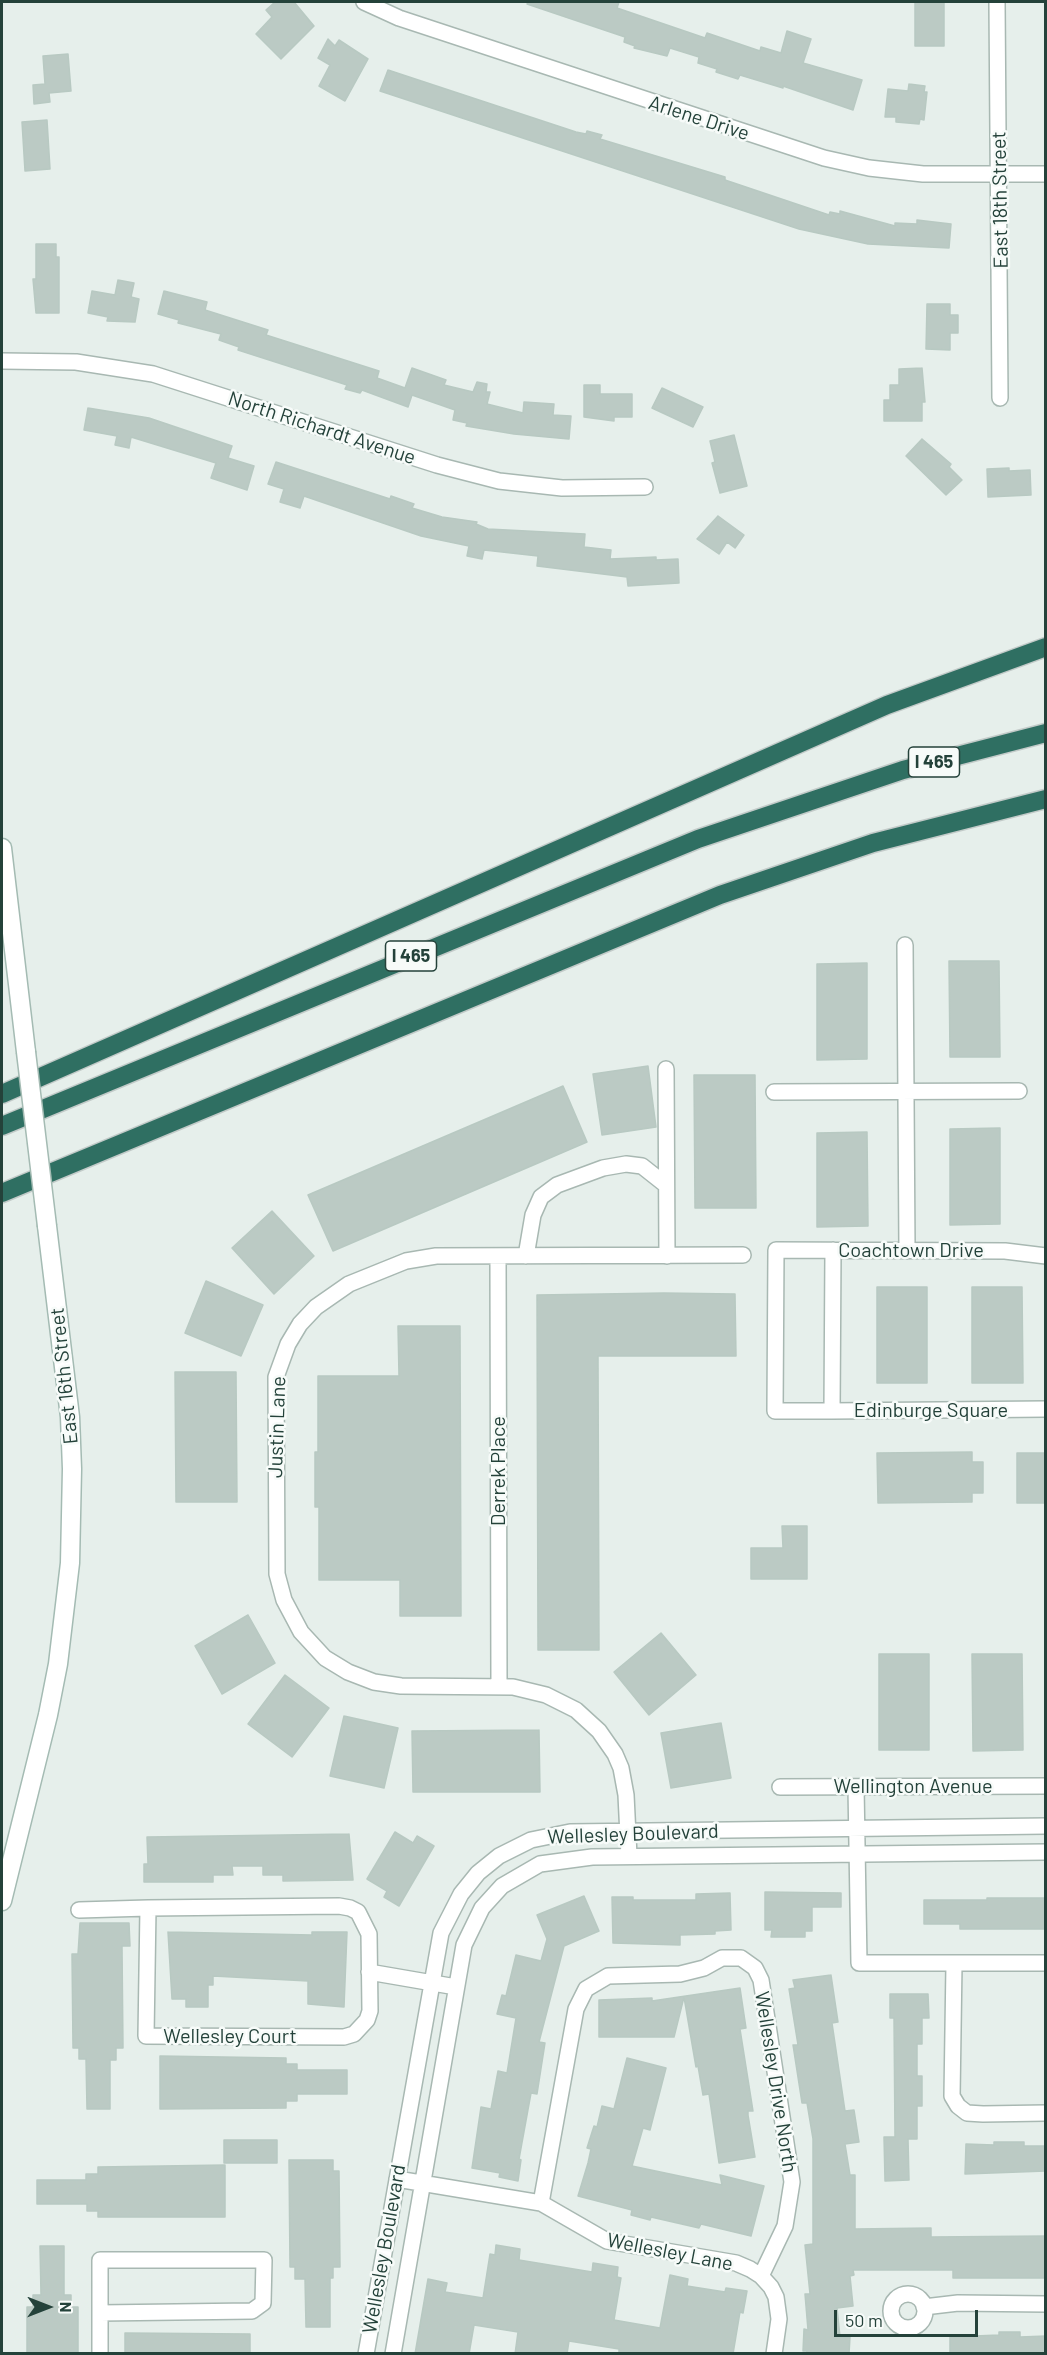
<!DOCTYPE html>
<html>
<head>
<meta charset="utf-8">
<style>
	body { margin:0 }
	#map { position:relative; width:1047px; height:2355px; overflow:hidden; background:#e6efeb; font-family:Barlow,sans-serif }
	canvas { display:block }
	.frame { position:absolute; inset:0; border:3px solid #24423a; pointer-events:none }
	.north { position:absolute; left:18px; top:2277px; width:60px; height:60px; -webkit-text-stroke:4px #f7fbf9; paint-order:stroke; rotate:90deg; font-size:16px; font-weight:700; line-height:24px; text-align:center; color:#24423a }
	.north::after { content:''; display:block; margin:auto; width:21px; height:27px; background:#24423a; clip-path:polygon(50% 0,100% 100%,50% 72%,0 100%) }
	.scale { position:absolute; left:834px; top:2310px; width:144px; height:27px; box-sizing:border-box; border:3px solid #24423a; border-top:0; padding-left:8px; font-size:18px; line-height:21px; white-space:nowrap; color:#24423a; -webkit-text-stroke:4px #f7fbf9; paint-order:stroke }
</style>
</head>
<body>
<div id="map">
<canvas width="1047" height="2355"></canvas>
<div class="frame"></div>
<div class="north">N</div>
<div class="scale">50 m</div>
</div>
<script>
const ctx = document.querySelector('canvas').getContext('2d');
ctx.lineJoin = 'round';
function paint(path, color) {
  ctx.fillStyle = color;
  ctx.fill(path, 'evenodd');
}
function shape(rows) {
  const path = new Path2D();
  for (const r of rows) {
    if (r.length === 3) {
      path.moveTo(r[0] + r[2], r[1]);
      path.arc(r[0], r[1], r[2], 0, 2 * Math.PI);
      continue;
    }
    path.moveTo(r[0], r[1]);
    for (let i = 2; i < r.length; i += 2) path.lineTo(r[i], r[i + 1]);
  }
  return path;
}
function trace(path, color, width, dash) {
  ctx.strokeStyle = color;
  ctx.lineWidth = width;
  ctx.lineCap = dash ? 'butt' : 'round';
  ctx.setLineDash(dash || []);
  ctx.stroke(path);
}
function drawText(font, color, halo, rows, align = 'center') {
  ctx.font = font + ' Barlow,sans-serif';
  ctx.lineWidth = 5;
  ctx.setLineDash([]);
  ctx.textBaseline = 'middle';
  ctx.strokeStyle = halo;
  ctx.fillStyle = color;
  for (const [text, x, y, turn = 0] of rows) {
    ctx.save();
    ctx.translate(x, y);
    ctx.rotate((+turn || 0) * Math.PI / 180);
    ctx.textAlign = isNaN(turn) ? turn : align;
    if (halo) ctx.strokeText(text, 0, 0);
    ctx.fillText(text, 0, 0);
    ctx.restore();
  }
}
const building = shape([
	[275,2,294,2,314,26,281,59,256,34,272,17,266,10,275,2],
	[528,2,619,2,617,8,705,38,707,33,760,51,761,47,781,53,787,31,811,39,803,63,862,80,853,110,783,86,783,88,740,75,738,79,716,72,717,69,698,63,699,57,670,48,667,56,634,48,635,46,624,42,625,37,527,4,528,2],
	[915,2,944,2,944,46,915,46,915,2],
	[328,39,335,46,339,40,368,59,345,101,319,86,330,65,318,58,328,39],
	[68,54,71,91,49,93,50,102,34,104,33,85,45,84,43,56,68,54],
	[388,70,576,132,586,134,587,131,602,135,600,139,725,177,725,180,829,215,830,212,840,214,840,211,895,226,895,223,917,224,917,220,951,224,949,248,868,244,799,229,380,91,388,70],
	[909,84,925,86,924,92,927,92,924,120,920,119,919,124,896,122,896,117,885,117,888,89,908,91,909,84],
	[47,120,50,169,25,171,22,122,47,120],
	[36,244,56,244,56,257,59,257,59,313,36,313,33,279,36,279,36,244],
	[118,280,134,283,131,297,139,299,135,322,107,321,108,317,88,313,92,291,115,295,118,280],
	[164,291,207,302,205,310,268,330,266,335,379,371,377,378,405,388,412,368,446,380,444,385,473,392,477,382,487,384,486,392,490,392,487,404,523,413,524,402,554,404,553,415,571,416,569,439,514,434,466,426,467,423,453,420,455,410,412,395,408,407,362,390,360,393,345,389,347,385,238,350,239,347,219,340,221,334,178,323,179,320,158,314,164,291],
	[927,304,950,304,950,315,958,315,958,333,950,333,950,350,926,349,927,304],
	[922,368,925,402,922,402,922,421,884,421,884,400,890,400,890,385,899,385,899,369,922,368],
	[584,385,600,385,600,394,632,394,632,417,614,417,614,421,584,417,584,385],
	[662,388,703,407,693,427,652,408,662,388],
	[88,408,149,418,232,446,228,458,254,466,247,490,211,478,216,463,131,437,129,448,115,445,117,436,84,430,88,408],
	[734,435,747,486,720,493,712,463,715,462,710,441,734,435],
	[922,439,951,464,949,467,962,480,946,495,906,456,922,439],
	[276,462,390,499,391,496,414,504,412,508,442,517,477,522,476,524,488,529,585,534,584,547,611,550,610,559,656,557,656,560,678,559,679,583,628,586,627,577,537,566,538,556,484,550,482,559,467,556,469,546,421,536,304,496,300,508,280,502,284,489,268,484,276,462],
	[1009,468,1009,471,1030,470,1031,495,988,497,987,469,1009,468],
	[718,516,744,535,735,548,727,542,719,554,697,539,718,516],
	[949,961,999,961,1000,1057,950,1057,949,961],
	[867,963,867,1059,817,1060,817,964,867,963],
	[648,1066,656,1127,602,1135,593,1074,648,1066],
	[694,1075,755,1075,756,1208,695,1208,694,1075],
	[563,1086,587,1142,333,1251,308,1195,563,1086],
	[1000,1128,1000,1224,950,1225,950,1129,1000,1128],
	[867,1132,868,1226,817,1227,817,1133,867,1132],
	[272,1211,314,1256,274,1294,232,1248,272,1211],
	[206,1281,263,1305,241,1356,185,1333,206,1281],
	[877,1287,927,1287,927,1383,877,1383,877,1287],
	[972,1287,1022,1287,1023,1383,972,1383,972,1287],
	[664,1293,735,1294,736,1356,598,1356,599,1650,538,1650,537,1295,664,1293],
	[398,1326,460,1326,461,1616,400,1616,400,1580,319,1580,319,1507,315,1507,315,1452,318,1452,318,1376,399,1376,398,1326],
	[175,1372,236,1372,237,1502,176,1502,175,1372],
	[972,1452,972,1462,983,1462,983,1493,972,1493,972,1502,878,1503,877,1453,972,1452],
	[1017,1453,1046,1453,1046,1503,1017,1503,1017,1453],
	[782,1526,807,1526,807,1579,751,1579,751,1548,783,1548,782,1526],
	[248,1615,275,1663,222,1694,195,1646,248,1615],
	[661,1633,696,1675,649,1715,614,1672,661,1633],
	[879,1654,929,1654,929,1750,879,1750,879,1654],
	[972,1654,1022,1654,1023,1750,973,1751,972,1654],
	[285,1675,329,1708,292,1757,248,1724,285,1675],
	[344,1716,398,1728,384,1788,330,1776,344,1716],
	[721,1723,731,1778,671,1788,661,1733,721,1723],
	[539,1730,540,1792,413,1792,412,1731,539,1730],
	[395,1832,413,1843,417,1836,434,1846,399,1906,384,1897,387,1891,367,1879,395,1832],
	[349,1834,353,1880,283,1881,283,1875,263,1875,263,1866,232,1866,233,1875,213,1875,213,1882,144,1882,144,1864,148,1864,147,1837,349,1834],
	[765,1892,841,1893,841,1907,812,1907,812,1931,805,1931,805,1937,771,1937,772,1930,765,1930,765,1892],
	[730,1893,731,1930,715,1931,715,1934,680,1935,680,1945,613,1943,612,1897,633,1897,633,1900,696,1900,696,1894,730,1893],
	[584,1896,599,1931,564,1946,539,2042,545,2043,537,2094,531,2093,519,2159,521,2160,518,2181,499,2177,500,2173,472,2168,481,2107,491,2109,498,2071,507,2073,516,2018,497,2014,502,1995,506,1996,516,1955,541,1961,547,1939,537,1915,584,1896],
	[987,1898,1046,1898,1045,1929,960,1929,960,1924,924,1924,924,1900,987,1900,987,1898],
	[80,1923,129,1923,130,1946,122,1946,123,2048,116,2048,116,2060,110,2060,110,2109,87,2109,86,2059,79,2059,79,2048,73,2048,72,1954,78,1954,80,1923],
	[168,1932,312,1935,312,1932,347,1932,344,2007,308,2004,308,1981,213,1976,213,1985,208,1985,208,2007,186,2007,186,1999,172,1999,168,1932],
	[831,1975,838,2022,832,2023,845,2111,854,2110,859,2142,845,2144,850,2175,855,2175,855,2229,931,2228,931,2237,1046,2236,1046,2278,953,2278,953,2270,853,2270,854,2275,850,2276,853,2306,837,2308,840,2337,850,2337,849,2354,806,2354,807,2351,803,2351,804,2329,808,2330,805,2294,810,2294,805,2245,813,2244,813,2139,807,2103,802,2103,793,2045,798,2045,789,1989,795,1988,793,1980,831,1975],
	[740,1988,746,2028,740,2029,753,2111,748,2111,748,2115,755,2157,719,2163,709,2094,703,2095,698,2066,696,2067,684,1997,674,2037,599,2037,599,2000,652,1998,652,2001,740,1988],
	[890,1994,928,1994,929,2018,922,2018,922,2044,917,2044,917,2076,922,2076,922,2106,917,2106,917,2139,908,2139,909,2180,885,2181,884,2137,895,2137,894,2018,890,2018,890,1994],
	[160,2056,286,2058,286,2064,297,2064,297,2070,347,2070,347,2094,297,2094,297,2101,286,2101,286,2108,160,2109,160,2056],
	[627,2058,666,2068,650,2130,643,2128,632,2166,722,2185,720,2175,764,2186,751,2236,701,2224,699,2228,651,2217,650,2220,631,2215,632,2210,578,2196,588,2163,591,2149,587,2148,594,2126,597,2127,602,2106,614,2109,627,2058],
	[224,2140,277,2140,277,2163,224,2163,224,2140],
	[994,2142,1024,2142,1024,2146,1046,2146,1046,2171,965,2174,966,2144,994,2145,994,2142],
	[289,2160,333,2160,333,2171,339,2171,340,2267,333,2267,333,2278,330,2278,330,2327,306,2327,305,2279,295,2279,295,2267,290,2267,289,2160],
	[225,2165,225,2217,98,2217,98,2211,87,2211,87,2204,37,2204,37,2180,86,2180,86,2174,98,2174,98,2167,225,2165],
	[496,2245,520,2249,519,2260,592,2272,593,2263,618,2267,617,2277,621,2278,614,2320,660,2328,670,2275,688,2279,687,2286,725,2292,726,2288,747,2291,743,2313,740,2312,733,2354,619,2354,619,2349,569,2341,567,2354,515,2354,518,2332,474,2325,469,2354,415,2354,428,2279,447,2283,445,2292,483,2298,490,2254,495,2255,496,2245],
	[40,2246,64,2246,64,2295,71,2295,71,2307,78,2307,78,2354,27,2354,27,2307,33,2307,33,2295,41,2295,40,2246],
	[999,2332,1020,2332,1020,2337,1046,2336,1046,2354,950,2354,950,2337,999,2335,999,2332],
	[125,2333,250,2334,250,2354,125,2354,125,2333]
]);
paint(building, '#bbcac4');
trace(building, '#b8c9c2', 1.5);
const street = shape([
	[364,2,399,18,824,158,869,168,923,174,1046,174],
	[997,2,1000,398],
	[2,361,76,362,153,374,437,465,499,481,562,488,645,487],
	[905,945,907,1251],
	[666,1069,667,1256],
	[774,1092,1019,1091],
	[833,1250,832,1411,1046,1409],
	[526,1256,533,1215,541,1197,557,1185,603,1168,626,1164,642,1166,666,1185],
	[498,1257,499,1685],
	[832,1411,775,1411,776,1250,1005,1251,1046,1256],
	[780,1787,1046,1786],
	[856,1787,859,1963,1046,1963],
	[629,1856,626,1795,621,1768,615,1754,599,1731,576,1710,546,1695,513,1687,401,1686,374,1682,348,1672,325,1658,301,1632,284,1600,277,1574,276,1377,288,1344,300,1324,316,1307,349,1284,406,1261,436,1256,743,1255],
	[79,1910,148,1908,339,1906,350,1908,358,1912,369,1934,370,2011,367,2020,354,2034,344,2037,146,2036,148,1908],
	[954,1964,952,2096,958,2106,967,2113,983,2114,1046,2113],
	[369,1972,456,1987],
	[397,2179,541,2203,607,2241,736,2263,750,2269,761,2276,771,2287,776,2297,779,2319,774,2354],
	[541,2203,576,2009,586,1989,608,1976,680,1974,704,1968,722,1958,741,1958,755,1968,761,1980,792,2182,785,2226,761,2276],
	[908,2311,17],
	[924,2307,958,2303,1046,2304],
	[100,2313,252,2311,263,2303,264,2260,100,2260,100,2354],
	[366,2354,441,1933,461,1894,478,1873,499,1856,531,1840,570,1832,1046,1826],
	[393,2354,464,1945,482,1908,502,1886,540,1864,592,1857,1046,1852]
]);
const secondary = shape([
	[2,848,26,1052],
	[2,1901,48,1715,58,1664,70,1563,72,1469,70,1417,47,1226]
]);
const highway = shape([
	[2,1094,887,705,1046,647],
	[2,1126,698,839,903,770,1046,733],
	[2,1193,720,895,873,843,1046,799]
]);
trace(street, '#a8b8b2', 18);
trace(secondary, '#a4bbb3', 21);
trace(highway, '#c2cac8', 21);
trace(street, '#fff', 15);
trace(secondary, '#fff', 18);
trace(highway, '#2f6f62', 18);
const secondaryBridge = shape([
	[26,1052,47,1226]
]);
trace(secondaryBridge, '#a4bbb3', 21, []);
trace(secondaryBridge, '#fff', 18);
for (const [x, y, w] of [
	[934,762,51],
	[411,956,51]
]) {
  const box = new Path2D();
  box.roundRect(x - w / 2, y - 15, w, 30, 4.5);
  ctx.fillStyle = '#f7fbf9';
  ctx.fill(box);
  trace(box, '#24423a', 1.5);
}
drawText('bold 18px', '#24423a', null, [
	["I 465",934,762],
	["I 465",411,956]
]);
drawText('20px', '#24423a', '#f7fbf9', [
	["Arlene Drive",699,118,18],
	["East 18th Street",1000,200,-91],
	["North Richardt Avenue",322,428,18],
	["Coachtown Drive",911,1250],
	["East 16th Street",64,1376,-96],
	["Edinburge Square",931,1410],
	["Justin Lane",277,1427,-88],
	["Derrek Place",498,1471,-90],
	["Wellington Avenue",913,1786],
	["Wellesley Boulevard",633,1834,-2],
	["Wellesley Court",230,2036],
	["Wellesley Drive North",776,2082,81],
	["Wellesley Boulevard",384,2249,-80],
	["Wellesley Lane",670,2252,11]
]);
</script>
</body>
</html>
